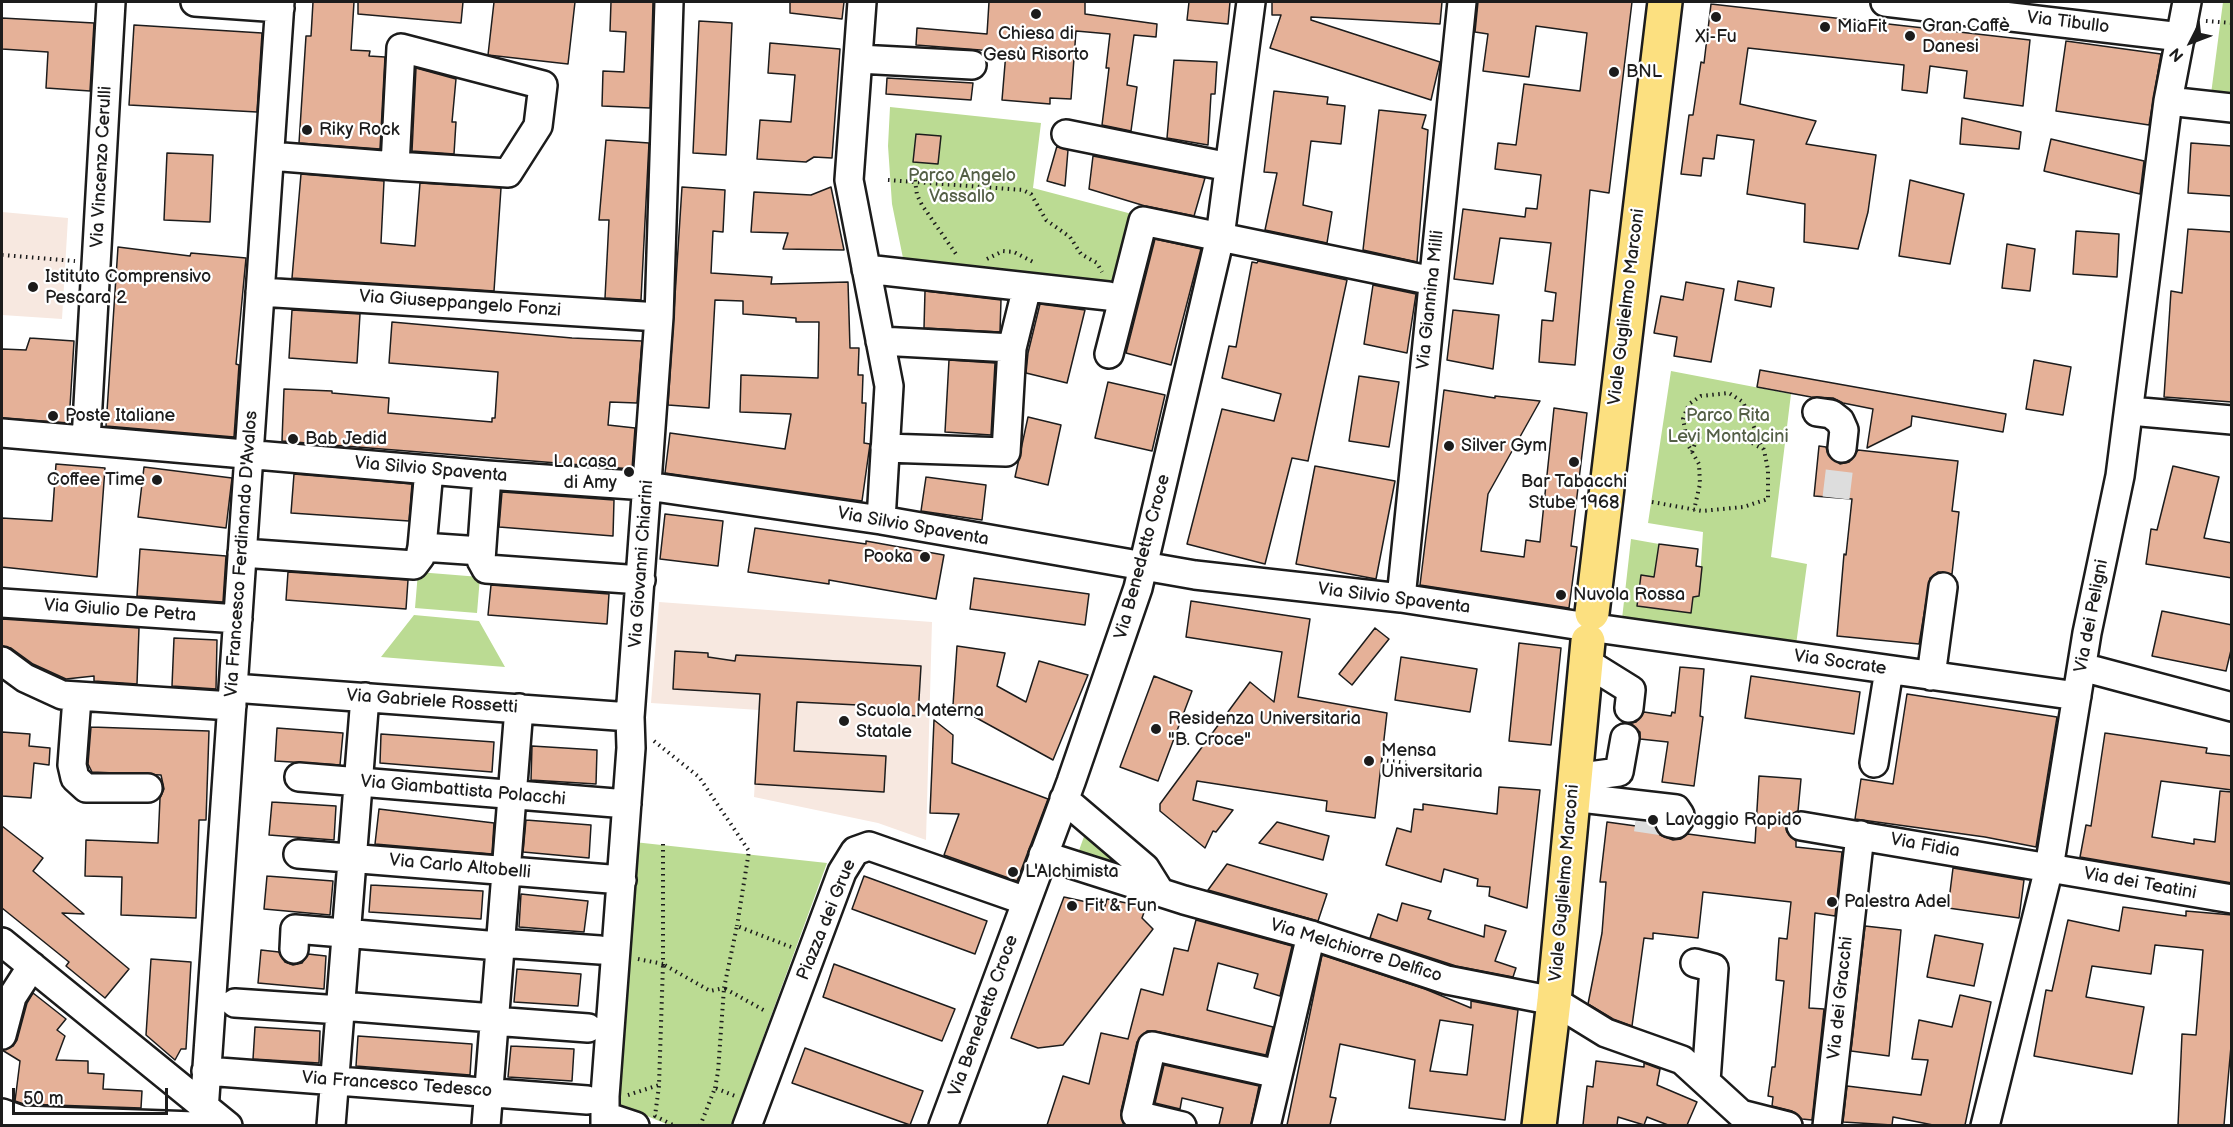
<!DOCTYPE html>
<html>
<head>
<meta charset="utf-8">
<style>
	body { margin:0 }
	#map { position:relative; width:2233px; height:1127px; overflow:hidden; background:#fff; font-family:"Balsamiq Sans",sans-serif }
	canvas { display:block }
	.frame { position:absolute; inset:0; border:3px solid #1c1c1c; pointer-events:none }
	.north { position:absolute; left:2161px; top:12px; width:60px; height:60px; -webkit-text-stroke:4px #fff; paint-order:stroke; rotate:228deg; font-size:16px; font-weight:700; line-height:24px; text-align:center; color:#1c1c1c }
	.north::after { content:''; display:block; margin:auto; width:21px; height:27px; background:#1c1c1c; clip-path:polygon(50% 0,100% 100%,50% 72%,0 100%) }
	.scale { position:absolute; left:12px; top:1088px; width:156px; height:27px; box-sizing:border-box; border:3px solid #1c1c1c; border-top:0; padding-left:8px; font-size:18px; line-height:21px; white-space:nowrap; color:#1c1c1c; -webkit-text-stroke:4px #fff; paint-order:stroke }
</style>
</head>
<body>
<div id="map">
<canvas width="2233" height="1127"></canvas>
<div class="frame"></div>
<div class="north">N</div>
<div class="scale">50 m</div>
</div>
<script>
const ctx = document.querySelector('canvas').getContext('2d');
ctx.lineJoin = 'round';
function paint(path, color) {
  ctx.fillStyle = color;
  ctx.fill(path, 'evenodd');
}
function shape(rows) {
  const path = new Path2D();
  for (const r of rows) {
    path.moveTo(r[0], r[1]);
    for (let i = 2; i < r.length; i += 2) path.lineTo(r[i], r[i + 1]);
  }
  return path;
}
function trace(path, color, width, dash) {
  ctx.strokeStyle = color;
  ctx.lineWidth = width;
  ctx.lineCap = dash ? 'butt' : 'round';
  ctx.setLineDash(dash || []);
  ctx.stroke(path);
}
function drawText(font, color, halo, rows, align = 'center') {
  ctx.font = font + ' "Balsamiq Sans",sans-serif';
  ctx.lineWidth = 4.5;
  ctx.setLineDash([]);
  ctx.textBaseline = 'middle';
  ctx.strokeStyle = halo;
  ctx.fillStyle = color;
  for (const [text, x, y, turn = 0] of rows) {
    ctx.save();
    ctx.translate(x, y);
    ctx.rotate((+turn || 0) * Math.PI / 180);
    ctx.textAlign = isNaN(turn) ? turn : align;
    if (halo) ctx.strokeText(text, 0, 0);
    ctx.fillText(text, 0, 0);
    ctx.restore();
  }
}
paint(shape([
	[2,212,68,218,62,319,2,315],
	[659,602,932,622,926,840,878,823,754,797,759,710,651,703]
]), '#f7e8e0');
paint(shape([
	[2223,2,2231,2,2231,97,2211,94],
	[890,107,1041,123,1033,188,1132,214,1117,286,904,263,892,204,888,146],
	[1671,371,1791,394,1771,557,1807,564,1796,645,1622,619,1631,539,1659,544,1654,577,1641,576,1637,606,1691,613,1693,597,1699,595,1703,532,1648,523],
	[418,572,480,577,477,613,415,608],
	[414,615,479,621,505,667,381,657],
	[1086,831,1138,871,1077,856],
	[634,842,827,863,731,1125,669,1125,620,1105]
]), '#bbdb93');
const building = shape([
	[313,2,354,2,351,50,370,51,369,56,385,57,380,149,299,143,306,36,311,36,313,2],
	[358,2,463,2,461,23,358,14,358,2],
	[494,2,575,2,568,64,488,55,494,2],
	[611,2,653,2,650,108,602,106,603,71,624,72,626,32,610,31,611,2],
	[790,2,844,2,842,19,790,13,790,2],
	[989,2,1085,2,1085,14,1157,24,1156,37,1134,35,1127,85,1137,87,1131,131,1102,125,1109,68,1106,68,1110,34,1076,31,1071,99,1050,98,1050,104,1002,100,1006,52,916,45,917,28,987,34,989,2],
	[1189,2,1230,2,1228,24,1187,20,1189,2],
	[1272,2,1442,2,1440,24,1311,17,1311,20,1440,62,1431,100,1270,48,1281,15,1272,15,1272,2],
	[1478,2,1632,2,1609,193,1590,190,1575,365,1539,362,1542,320,1553,321,1556,293,1545,291,1551,243,1500,238,1493,284,1454,279,1463,209,1525,217,1526,208,1537,209,1541,175,1495,169,1498,143,1516,145,1524,84,1580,91,1587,33,1536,26,1529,77,1483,71,1488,34,1475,32,1478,2],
	[1711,4,2030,40,2023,106,1964,98,1967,71,1930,66,1927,93,1902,90,1904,65,1748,48,1740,104,1816,121,1806,144,1876,155,1868,212,1858,249,1804,242,1805,204,1747,194,1754,140,1717,135,1714,159,1703,158,1701,176,1681,174,1689,115,1693,115,1701,62,1704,63,1711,4],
	[2,18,94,23,90,91,46,88,48,52,2,49,2,18],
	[699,21,732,23,726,155,693,153,699,21],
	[134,25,262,33,257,112,129,105,134,25],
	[2066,41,2161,54,2149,125,2056,111,2066,41],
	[770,43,840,49,832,158,814,157,806,162,757,159,760,120,791,122,795,75,768,73,770,43],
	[1174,60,1217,62,1215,94,1211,94,1208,145,1167,138,1174,60],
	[416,68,456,79,452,122,456,122,454,154,412,151,416,68],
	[887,78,973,83,971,100,886,94,887,78],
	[1274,91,1328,97,1327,104,1345,106,1341,144,1311,141,1303,205,1332,212,1327,243,1265,230,1277,173,1264,172,1274,91],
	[1379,110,1426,115,1422,128,1428,130,1417,262,1363,250,1379,110],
	[1962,118,2021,132,2019,149,1960,144,1962,118],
	[916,134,941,136,938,164,913,162,916,134],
	[2051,139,2144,161,2140,194,2044,171,2051,139],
	[606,140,649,143,641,300,605,298,609,220,599,220,606,140],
	[2191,143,2232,146,2232,196,2188,193,2191,143],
	[1057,146,1068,150,1065,186,1047,181,1057,146],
	[167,153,213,155,210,222,164,220,167,153],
	[1093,156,1205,178,1194,216,1145,206,1089,189,1093,156],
	[301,174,384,181,381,243,415,246,420,183,501,188,494,291,292,278,301,174],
	[1910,180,1964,194,1950,264,1899,256,1910,180],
	[682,187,725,190,723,232,713,231,711,273,772,277,771,284,848,282,850,348,859,348,858,375,863,375,862,403,866,403,864,443,870,444,862,501,665,473,670,433,785,449,791,414,740,412,741,375,818,378,819,322,796,322,796,318,743,314,743,301,715,300,709,408,668,405,682,187],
	[831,187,844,250,783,249,788,233,751,232,754,192,811,195,831,187],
	[2188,229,2232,232,2232,402,2164,397,2171,291,2182,293,2188,229],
	[2076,231,2119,234,2117,277,2073,274,2076,231],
	[1155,239,1201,249,1171,365,1126,353,1155,239],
	[2007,244,2035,249,2030,291,2002,288,2007,244],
	[118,247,190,256,191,253,246,258,236,364,239,365,234,437,106,426,118,247],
	[1258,261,1347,280,1308,461,1292,458,1265,564,1187,544,1222,409,1274,421,1281,394,1222,378,1229,346,1236,347,1252,262,1257,263,1258,261],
	[1738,281,1774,288,1771,307,1735,300,1738,281],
	[1686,282,1724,289,1711,362,1674,356,1677,337,1654,333,1661,296,1683,300,1686,282],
	[1373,285,1416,294,1407,353,1364,344,1373,285],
	[925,291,1001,300,1000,332,924,328,925,291],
	[1040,304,1085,310,1067,383,1026,373,1028,353,1040,304],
	[292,310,360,314,357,363,289,358,292,310],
	[1453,310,1499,315,1493,369,1447,360,1453,310],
	[392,322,572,338,642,341,637,403,610,402,608,425,635,428,632,469,282,441,284,389,332,391,332,393,389,398,388,413,492,422,492,418,495,418,498,372,389,363,392,322],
	[30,338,74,341,69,423,2,418,2,349,26,350,30,338],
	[949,360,995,363,991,435,945,432,949,360],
	[2034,360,2071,367,2063,415,2026,409,2034,360],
	[1760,370,2006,414,2003,432,1912,416,1911,426,1867,448,1873,409,1843,403,1833,398,1811,397,1757,387,1760,370],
	[1359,376,1399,382,1389,447,1349,441,1359,376],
	[1108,382,1165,395,1152,451,1095,438,1108,382],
	[1444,390,1495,398,1495,396,1540,401,1488,494,1481,551,1524,557,1526,540,1540,542,1554,408,1587,413,1571,546,1577,547,1569,608,1420,585,1444,390],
	[1028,417,1061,425,1048,485,1015,477,1028,417],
	[1819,446,1826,447,1828,455,1840,464,1849,462,1858,450,1958,461,1952,511,1959,512,1952,574,1938,572,1930,578,1919,644,1837,636,1844,554,1846,555,1852,499,1814,496,1819,446],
	[56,464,105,468,97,577,2,567,2,518,52,521,56,464],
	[1315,466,1395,481,1376,579,1296,564,1315,466],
	[2173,466,2219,477,2204,538,2232,543,2232,578,2146,564,2151,529,2157,530,2173,466],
	[144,467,232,478,226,528,138,517,144,467],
	[294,474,412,484,409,521,291,513,294,474],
	[926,477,986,485,982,520,921,511,926,477],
	[502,492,614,500,613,536,499,527,502,492],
	[665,514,723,521,718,566,660,559,665,514],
	[755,528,866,544,866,541,944,555,936,599,829,580,829,584,748,572,755,528],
	[1659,544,1698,549,1696,566,1702,567,1699,596,1693,597,1691,613,1637,606,1641,575,1654,577,1659,544],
	[140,549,226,556,223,602,137,596,140,549],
	[288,572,408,580,406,609,286,600,288,572],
	[974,578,1089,594,1085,625,970,609,974,578],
	[491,585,609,594,607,624,488,615,491,585],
	[1191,601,1310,619,1298,697,1387,713,1375,818,1326,811,1327,801,1197,781,1193,800,1233,810,1216,832,1213,831,1205,848,1160,811,1160,804,1250,682,1274,702,1282,652,1186,637,1191,601],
	[2162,611,2232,625,2232,646,2226,671,2152,656,2162,611],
	[2,619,139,628,137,684,94,681,94,676,66,679,33,664,11,648,2,646,2,619],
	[1375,628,1389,639,1352,685,1339,674,1375,628],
	[174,638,217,640,216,689,172,686,174,638],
	[1519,643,1561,648,1551,745,1509,741,1519,643],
	[957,646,1005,653,997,686,1026,702,1039,661,1088,675,1053,760,953,705,957,646],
	[675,651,708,653,708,657,735,661,736,655,921,666,918,716,857,712,858,705,797,702,794,751,886,756,884,792,755,784,760,694,673,689,675,651],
	[1401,657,1477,669,1470,712,1395,700,1401,657],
	[1680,667,1704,669,1700,716,1703,717,1694,786,1662,782,1668,742,1640,739,1640,732,1630,723,1636,722,1644,712,1671,716,1672,712,1675,713,1680,667],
	[1154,676,1192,691,1158,781,1120,767,1154,676],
	[1751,676,1860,692,1854,734,1745,718,1751,676],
	[1907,694,2057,717,2036,847,1985,837,1855,819,1861,779,1893,784,1907,694],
	[934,720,953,735,952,763,1048,799,1017,881,944,855,959,814,930,813,934,720],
	[91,727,209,731,206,820,199,820,196,918,121,915,122,877,85,876,86,840,158,843,160,798,164,789,161,775,92,772,88,764,91,727],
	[277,728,343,733,340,765,275,761,277,728],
	[2,732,30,734,29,746,50,748,49,765,34,763,31,798,2,796,2,732],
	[2105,733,2207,748,2206,753,2232,756,2232,790,2161,781,2152,837,2194,844,2194,839,2215,842,2220,791,2232,792,2232,883,2080,857,2086,825,2091,826,2105,733],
	[381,734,494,742,492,772,380,763,381,734],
	[532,746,597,750,596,784,531,780,532,746],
	[1759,776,1801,779,1798,811,1789,816,1785,824,1787,832,1796,841,1796,847,1842,852,1835,916,1815,913,1809,1008,1824,1009,1812,1120,1802,1119,1792,1111,1772,1106,1773,1097,1768,1096,1772,1067,1775,1067,1784,981,1776,980,1779,938,1787,939,1791,902,1703,892,1698,938,1653,933,1653,939,1644,938,1632,1026,1613,1019,1588,1004,1602,933,1606,882,1600,882,1607,822,1636,826,1637,820,1655,822,1660,835,1673,840,1681,839,1688,834,1755,843,1759,776],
	[1499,787,1540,790,1527,908,1489,896,1490,887,1477,886,1478,879,1444,869,1441,882,1386,865,1397,828,1411,832,1414,809,1423,810,1423,804,1497,814,1499,787],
	[272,802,336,806,334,840,269,835,272,802],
	[379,809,494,823,492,854,375,844,379,809],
	[526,820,591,825,589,858,523,852,526,820],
	[1277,822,1329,836,1323,860,1259,843,1277,822],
	[2,826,43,858,33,871,84,914,62,913,129,969,105,998,66,966,69,962,2,908,2,826],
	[1227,864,1327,894,1318,921,1208,890,1227,864],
	[1953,868,2024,880,2019,918,1948,908,1953,868],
	[267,876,333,881,330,915,264,909,267,876],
	[864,876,987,921,975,954,852,909,864,876],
	[371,885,483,891,481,919,369,912,371,885],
	[521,894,588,901,584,932,519,927,521,894],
	[1064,897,1105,906,1107,899,1146,907,1142,918,1153,929,1063,1045,1038,1048,1011,1038,1064,897],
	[1402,903,1431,911,1428,919,1484,937,1485,925,1506,931,1495,961,1516,968,1513,977,1456,966,1370,938,1378,914,1397,921,1402,903],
	[2123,907,2186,916,2186,911,2232,915,2232,1035,2224,1125,2178,1125,2182,1034,2196,1035,2203,950,2155,945,2151,974,2092,966,2086,997,2144,1007,2132,1074,2034,1056,2046,990,2052,991,2068,920,2119,931,2123,907],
	[1196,920,1292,946,1280,996,1254,988,1258,974,1218,963,1207,1010,1273,1027,1266,1055,1155,1031,1147,1031,1137,1042,1121,1111,1125,1125,1047,1125,1063,1076,1089,1084,1101,1033,1128,1039,1141,989,1163,995,1174,948,1188,951,1196,920],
	[1865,926,1901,930,1889,1056,1851,1051,1865,926],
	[1935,935,1983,944,1974,986,1927,977,1935,935],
	[261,950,279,952,285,962,293,965,302,963,308,954,326,956,324,989,258,983,261,950],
	[1322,955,1425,989,1471,1008,1471,1001,1518,1010,1505,1120,1409,1108,1415,1060,1340,1044,1330,1097,1336,1098,1330,1125,1287,1125,1322,955],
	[1440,1020,1473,1025,1467,1075,1430,1071,1440,1020],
	[151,959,191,962,186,1049,181,1049,175,1060,146,1035,151,959],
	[834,964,955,1009,942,1041,823,997,834,964],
	[517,969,581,974,578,1006,514,1002,517,969],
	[33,993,66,1019,57,1030,65,1036,56,1060,88,1061,88,1073,104,1074,103,1089,142,1091,141,1108,24,1104,15,1101,20,1061,2,1050,13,1046,17,1040,27,1003,33,993],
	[1960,995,1991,1002,1965,1125,1933,1125,1893,1117,1892,1125,1843,1122,1847,1086,1921,1095,1928,1060,1912,1059,1919,1020,1952,1027,1960,995],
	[255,1027,320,1031,319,1063,253,1059,255,1027],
	[358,1036,472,1044,470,1075,356,1066,358,1036],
	[511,1046,574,1049,572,1081,508,1077,511,1046],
	[805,1048,923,1091,910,1125,792,1083,805,1048],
	[1596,1061,1644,1067,1644,1063,1660,1069,1657,1085,1697,1102,1687,1125,1668,1125,1647,1117,1644,1125,1618,1117,1617,1125,1583,1125,1587,1086,1593,1087,1596,1061],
	[1164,1065,1259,1086,1251,1125,1219,1125,1223,1108,1182,1098,1180,1109,1155,1103,1164,1065]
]);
paint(building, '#e5b198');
trace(building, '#1c1c1c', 1.5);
trace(shape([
	[1836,498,1842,448],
	[1636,818,1670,823]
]), '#ddd', 27, [27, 14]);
const minor = shape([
	[195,2,280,8],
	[862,2,849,180,889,386,881,520],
	[1885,2,2181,37],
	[858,59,972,65],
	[2168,101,2232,108],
	[1066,134,1229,167],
	[270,156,395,166,508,173,538,126,543,85,401,48,395,166],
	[866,269,1108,296],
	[260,292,659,317],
	[880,341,1012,348,1027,287],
	[1109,354,1143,221,1433,281],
	[2130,411,2232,420],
	[1817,412,1831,414,1840,421,1844,430,1842,448],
	[2,433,487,475,647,486,881,520,1195,575,1401,598,1575,625],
	[86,440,111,2],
	[885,448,1006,452,1012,348],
	[487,475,481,560,486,569,641,580],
	[422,547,481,551],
	[242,553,414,565,420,557,422,547,429,470],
	[1401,598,1462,2],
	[2,603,238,619],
	[1603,629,2077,696],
	[2,661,25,678,62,695,232,706],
	[1586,662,1631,690,1629,708],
	[2082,667,2232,707],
	[1931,676,1943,587],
	[233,688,630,717],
	[77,698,72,765,75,778,86,788,148,788],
	[1874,763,1889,670],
	[299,777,627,804],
	[1574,778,1619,772,1625,738],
	[1572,797,1676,809,1680,815,1679,820,1676,824,1670,823],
	[1064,799,1145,868,1160,892],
	[1801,826,2232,899],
	[298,854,622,880],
	[1043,855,1184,900,1311,935,1447,980,1554,1001,1606,1033,1682,1060,1741,1114,1788,1126],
	[2,942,228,1126],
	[499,943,600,950],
	[294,949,295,929,499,946],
	[1695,963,1714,968,1706,1081],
	[235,1003,341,1010],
	[341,1006,493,1018],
	[493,1021,588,1028],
	[2,1035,12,997,32,966],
	[206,1071,587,1100],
	[2,1113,21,1120,195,1126],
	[605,1116,635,1126],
	[203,1126,280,2],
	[331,1126,365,697],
	[486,1126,519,708],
	[605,1126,605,1096,631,748,630,717,659,317,669,2],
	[747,1126,842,872,855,851,869,846,1026,901],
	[943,1126,1071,782,1138,588,1220,237,1251,2],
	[1182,1126,1136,1115,1152,1046,1278,1074],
	[1266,1126,1311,935],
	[1827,1126,1860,835],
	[1985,1126,2049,868,2087,633,2120,476,2168,101,2187,2]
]);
const major = shape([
	[1592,613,1665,2],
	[1539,1126,1554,1001,1588,641]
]);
trace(minor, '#1c1c1c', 32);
trace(major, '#1c1c1c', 38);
trace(shape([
	[2206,21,2232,23],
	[888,180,1023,190,1031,194,1046,220,1070,237,1081,254,1097,263,1102,272],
	[915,180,917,195,922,205,958,257],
	[2,255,75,261],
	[987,259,1003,251,1014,252,1035,263],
	[1692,452,1697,438,1706,435,1741,437,1763,449],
	[1652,502,1702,511,1743,507,1768,499,1768,470,1764,450,1743,402,1729,393,1701,396,1689,404,1683,419,1688,445,1699,464,1700,484,1694,510],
	[654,741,699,777,749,851,737,926],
	[1381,760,1409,763],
	[638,959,663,964,663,841],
	[659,1086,655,1116,675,1126],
	[715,1088,718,1072,724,988,767,1012],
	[628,1095,659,1085,663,964,710,991,724,988,737,926,791,947],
	[700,1126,715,1088,735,1096]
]), '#1c1c1c', 4, [1.5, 4.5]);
trace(minor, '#fff', 27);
trace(major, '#fce080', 33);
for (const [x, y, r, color] of [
	[1036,14,6,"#1c1c1c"],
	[1716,17,6,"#1c1c1c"],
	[1825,27,6,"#1c1c1c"],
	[1910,36,6,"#1c1c1c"],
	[1614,72,6,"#1c1c1c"],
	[307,130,6,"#1c1c1c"],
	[33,287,6,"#1c1c1c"],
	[53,416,6,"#1c1c1c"],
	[293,439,6,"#1c1c1c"],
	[1449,446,6,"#1c1c1c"],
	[1574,462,6,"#1c1c1c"],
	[629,472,6,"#1c1c1c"],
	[157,480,6,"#1c1c1c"],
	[925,557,6,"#1c1c1c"],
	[1561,595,6,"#1c1c1c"],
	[844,721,6,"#1c1c1c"],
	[1156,729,6,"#1c1c1c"],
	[1369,761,6,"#1c1c1c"],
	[1653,820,6,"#1c1c1c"],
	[1013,872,6,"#1c1c1c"],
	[1832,902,6,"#1c1c1c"],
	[1072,906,6,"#1c1c1c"]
]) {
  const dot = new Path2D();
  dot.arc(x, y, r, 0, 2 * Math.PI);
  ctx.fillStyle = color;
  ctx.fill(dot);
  trace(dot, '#fff', 2);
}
drawText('18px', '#1c1c1c', '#fff', [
	["Via Tibullo",2068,23,7],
	["Via Vincenzo Cerulli",102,167,-87],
	["Via Giannina Milli",1431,300,-84],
	["Via Giuseppangelo Fonzi",460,304,4],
	["Viale Guglielmo Marconi",1627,307,-83],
	["Via Silvio Spaventa",431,470,5],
	["Via Silvio Spaventa",913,527,10],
	["Via Francesco Ferdinando D'Avalos",242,554,-86],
	["Via Benedetto Croce",1143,557,-75],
	["Via Giovanni Chiarini",642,564,-86],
	["Via Silvio Spaventa",1394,599,7],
	["Via Giulio De Petra",120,611,4],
	["Via dei Peligni",2092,616,-79],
	["Via Socrate",1840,663,8],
	["Via Gabriele Rossetti",432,702,4],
	["Via Giambattista Polacchi",463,791,5],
	["Via Fidia",1925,846,10],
	["Via Carlo Altobelli",460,867,5],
	["Viale Guglielmo Marconi",1565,883,-85],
	["Via dei Teatini",2140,884,10],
	["Piazza dei Grue",827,920,-68],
	["Via Melchiorre Delfico",1356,951,17],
	["Via dei Gracchi",1841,998,-84],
	["Via Benedetto Croce",984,1016,-70],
	["Via Francesco Tedesco",397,1085,4]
]);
drawText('18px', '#1c1c1c', '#fff', [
	["Gran Caffè",1922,26],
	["Danesi",1922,47],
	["MiaFit",1837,27],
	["Chiesa di",1036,34,"center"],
	["Gesù Risorto",1036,55,"center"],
	["Xi-Fu",1716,37,"center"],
	["BNL",1626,72],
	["Riky Rock",319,130],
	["Istituto Comprensivo",45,277],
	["Pescara 2",45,298],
	["Poste Italiane",65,416],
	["Bab Jedid",305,439],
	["Silver Gym",1461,446],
	["La casa",617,462,"right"],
	["di Amy",617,483,"right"],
	["Coffee Time",145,480,"right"],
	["Bar Tabacchi",1574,482,"center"],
	["Stube 1968",1574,503,"center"],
	["Pooka",913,557,"right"],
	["Nuvola Rossa",1573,595],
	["Scuola Materna",856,711],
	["Statale",856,732],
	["Residenza Universitaria",1168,719],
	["\"B. Croce\"",1168,740],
	["Mensa",1381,751],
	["Universitaria",1381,772],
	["Lavaggio Rapido",1665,820],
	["L'Alchimista",1025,872],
	["Palestra Adel",1844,902],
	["Fit & Fun",1084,906]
], 'left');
drawText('18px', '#545f46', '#fff', [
	["Parco Angelo",962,176],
	["Vassallo",962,197],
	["Parco Rita",1728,416],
	["Levi Montalcini",1728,437]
]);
</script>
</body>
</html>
